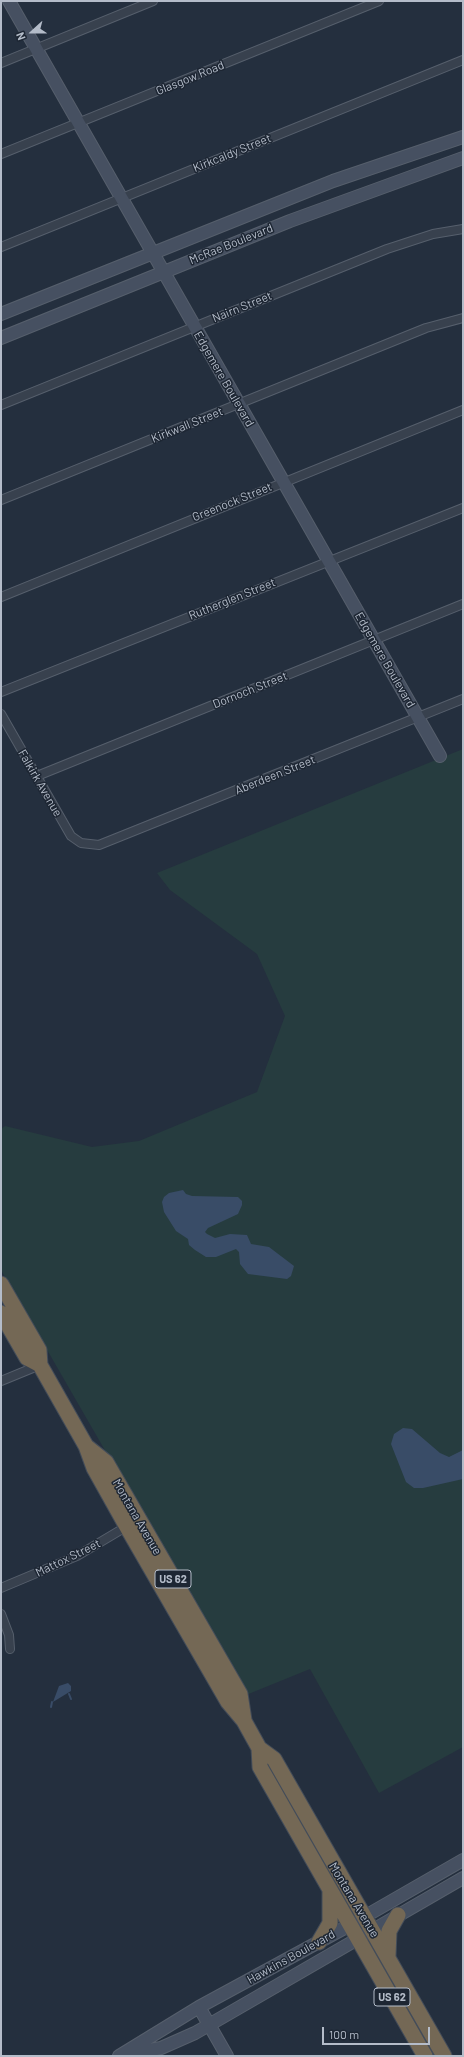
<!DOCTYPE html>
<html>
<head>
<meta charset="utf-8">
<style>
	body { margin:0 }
	#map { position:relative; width:464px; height:2057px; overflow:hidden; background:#242f3e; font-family:Barlow,sans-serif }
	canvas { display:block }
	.frame { position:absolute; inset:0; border:2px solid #b4bcc9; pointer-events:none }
	.north { position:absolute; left:12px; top:12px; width:40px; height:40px; -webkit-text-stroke:3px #1d2633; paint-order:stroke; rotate:249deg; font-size:11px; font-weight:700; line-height:16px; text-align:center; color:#b4bcc9 }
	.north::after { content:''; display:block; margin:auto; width:14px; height:18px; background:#b4bcc9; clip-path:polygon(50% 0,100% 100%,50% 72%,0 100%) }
	.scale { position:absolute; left:322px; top:2027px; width:108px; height:18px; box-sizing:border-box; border:2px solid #b4bcc9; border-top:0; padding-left:5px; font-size:12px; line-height:14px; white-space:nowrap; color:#b4bcc9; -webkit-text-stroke:3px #1d2633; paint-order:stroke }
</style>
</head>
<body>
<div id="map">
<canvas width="464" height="2057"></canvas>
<div class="frame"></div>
<div class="north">N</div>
<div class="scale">100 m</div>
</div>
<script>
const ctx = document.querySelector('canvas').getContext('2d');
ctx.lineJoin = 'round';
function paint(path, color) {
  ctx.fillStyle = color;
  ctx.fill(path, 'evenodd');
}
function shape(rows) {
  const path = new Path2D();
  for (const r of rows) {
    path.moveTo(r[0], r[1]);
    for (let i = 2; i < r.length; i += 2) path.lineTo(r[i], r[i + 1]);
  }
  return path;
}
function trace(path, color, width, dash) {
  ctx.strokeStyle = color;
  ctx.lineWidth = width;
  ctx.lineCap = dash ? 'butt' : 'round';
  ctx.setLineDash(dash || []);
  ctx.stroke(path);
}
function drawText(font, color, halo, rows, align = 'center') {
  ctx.font = font + ' Barlow,sans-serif';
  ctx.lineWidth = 3;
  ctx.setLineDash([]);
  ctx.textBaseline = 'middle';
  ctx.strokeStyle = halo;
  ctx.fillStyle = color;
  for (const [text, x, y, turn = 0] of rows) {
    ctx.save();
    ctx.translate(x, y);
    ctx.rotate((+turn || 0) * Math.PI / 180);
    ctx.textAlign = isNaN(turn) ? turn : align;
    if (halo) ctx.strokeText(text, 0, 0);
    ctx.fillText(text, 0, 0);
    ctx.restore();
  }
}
paint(shape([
	[463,749,463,1747,379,1793,310,1669,246,1695,1,1270,1,1129,5,1126,92,1147,139,1141,257,1092,285,1016,257,954,170,890,157,873]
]), '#263c3f');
paint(shape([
	[183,1190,186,1194,192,1196,238,1197,242,1201,242,1205,238,1214,208,1228,205,1232,207,1234,215,1238,230,1234,247,1235,251,1244,269,1247,294,1266,291,1276,287,1279,248,1274,240,1264,239,1252,236,1249,216,1257,206,1257,195,1250,189,1245,188,1239,176,1231,164,1212,162,1202,164,1197,169,1193],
	[403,1428,412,1429,440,1453,449,1457,463,1450,463,1479,423,1488,414,1488,406,1482,391,1444,394,1434],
	[68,1683,71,1686,71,1691,53,1702,59,1686]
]), '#394c67');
trace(shape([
	[69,1694,71,1699],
	[51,1707,52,1702]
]), '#394c67', 2);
const street = shape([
	[1,63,153,1],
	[1,154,379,1],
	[1,247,463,60],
	[1,405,387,249,433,234,463,229],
	[1,500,426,328,463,318],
	[1,597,463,410],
	[1,692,463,508],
	[1,714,71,836,81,843,99,845,463,699],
	[37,776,463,604],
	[1,1381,40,1365],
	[1,1588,77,1556,129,1525],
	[1,1614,9,1635,10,1649]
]);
const secondary = shape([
	[9,1,440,756],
	[1,314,333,181,463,137],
	[1,338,290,221,463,158],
	[199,2007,227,2056],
	[124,2055,161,2048,195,2033,463,1878],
	[119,2056,199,2007,350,1925,463,1860]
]);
const highway = shape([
	[1,1284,39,1350,40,1365,86,1446,94,1468,127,1527,228,1702,244,1721,259,1748,274,1759,444,2056],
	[1,1313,27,1358,40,1365],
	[86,1446,106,1462,240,1694,244,1720],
	[259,1748,260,1767,425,2056],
	[319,1942,330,1923,330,1890],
	[388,1956,389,1931,398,1915]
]);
trace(street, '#565f6c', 10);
trace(secondary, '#565f6c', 14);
trace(highway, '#434c59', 17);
trace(street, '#38414e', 8);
trace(secondary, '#465061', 12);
trace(highway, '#746855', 15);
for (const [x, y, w] of [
	[173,1579,36],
	[392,1997,36]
]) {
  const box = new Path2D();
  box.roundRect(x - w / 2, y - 9, w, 18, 3);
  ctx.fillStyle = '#1d2633';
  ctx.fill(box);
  trace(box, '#b4bcc9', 1);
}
drawText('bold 11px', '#b4bcc9', null, [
	["US 62",173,1579],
	["US 62",392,1997]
]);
drawText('12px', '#b4bcc9', '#1d2633', [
	["Glasgow Road",190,78,-22],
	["Kirkcaldy Street",232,153,-22],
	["McRae Boulevard",231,244,-22],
	["Nairn Street",242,307,-22],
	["Edgemere Boulevard",224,379,60],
	["Kirkwall Street",187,425,-22],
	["Greenock Street",232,502,-22],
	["Rutherglen Street",232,599,-22],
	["Edgemere Boulevard",385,660,60],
	["Dornoch Street",250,690,-22],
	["Aberdeen Street",275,775,-22],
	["Falkirk Avenue",40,783,60],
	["Montana Avenue",137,1517,60],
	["Mattox Street",68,1558,-26],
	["Montana Avenue",354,1900,59],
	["Hawkins Boulevard",291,1957,-29]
]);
</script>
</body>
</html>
